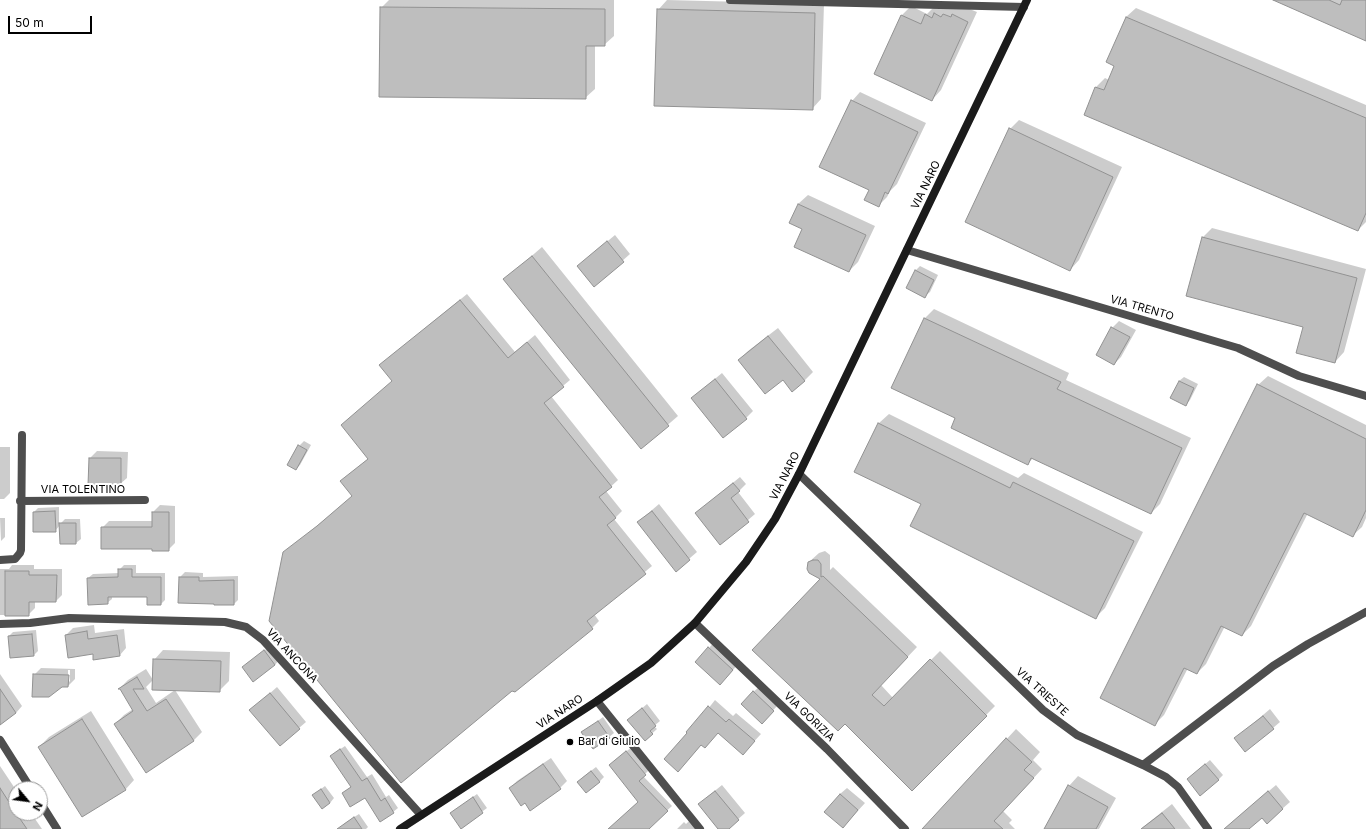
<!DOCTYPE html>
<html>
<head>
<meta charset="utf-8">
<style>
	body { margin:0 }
	#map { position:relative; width:1366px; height:829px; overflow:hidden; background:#fff; font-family:Inter,sans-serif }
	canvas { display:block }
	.north { position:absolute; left:8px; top:781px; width:40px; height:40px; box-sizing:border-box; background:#fff; border:1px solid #999; border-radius:50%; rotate:119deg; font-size:11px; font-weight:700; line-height:16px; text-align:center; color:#000 }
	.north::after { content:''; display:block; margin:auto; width:14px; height:18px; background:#000; clip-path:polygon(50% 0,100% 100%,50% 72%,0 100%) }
	.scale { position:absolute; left:8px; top:16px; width:84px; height:18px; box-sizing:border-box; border:2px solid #000; border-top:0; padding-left:5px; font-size:12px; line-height:14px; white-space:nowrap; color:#000; -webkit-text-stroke:3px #fff; paint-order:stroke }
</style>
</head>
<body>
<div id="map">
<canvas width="1366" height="829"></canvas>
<div class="north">N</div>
<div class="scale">50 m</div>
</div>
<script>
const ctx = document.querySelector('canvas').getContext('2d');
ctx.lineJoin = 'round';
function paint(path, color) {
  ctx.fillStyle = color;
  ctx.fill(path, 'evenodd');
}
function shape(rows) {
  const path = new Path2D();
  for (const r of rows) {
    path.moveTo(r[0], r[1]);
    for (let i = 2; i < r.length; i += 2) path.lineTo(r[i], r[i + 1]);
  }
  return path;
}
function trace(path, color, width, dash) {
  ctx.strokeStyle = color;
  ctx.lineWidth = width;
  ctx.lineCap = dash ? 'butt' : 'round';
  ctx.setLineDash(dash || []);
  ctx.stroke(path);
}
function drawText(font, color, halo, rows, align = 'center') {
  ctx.font = font + ' Inter,sans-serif';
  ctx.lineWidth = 4;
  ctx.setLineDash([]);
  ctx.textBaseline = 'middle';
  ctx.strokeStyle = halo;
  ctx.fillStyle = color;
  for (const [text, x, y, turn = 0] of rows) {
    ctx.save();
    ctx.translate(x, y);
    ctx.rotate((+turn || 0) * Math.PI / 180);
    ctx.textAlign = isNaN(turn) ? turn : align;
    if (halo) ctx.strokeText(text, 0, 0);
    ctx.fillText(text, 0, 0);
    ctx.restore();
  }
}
paint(shape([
	[389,0,614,0,614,36,604,45,595,45,595,89,585,98,381,8],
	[667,0,824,4,821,99,812,109,658,10],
	[1282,0,1366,0,1366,40],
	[911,6,927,14,935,6,962,6,977,12,941,90,932,100,902,15],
	[1136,8,1366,105,1366,222,1358,230,1096,87,1105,78,1109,80,1115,65,1126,17],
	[860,92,926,123,897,184,890,191,887,197,878,206,870,189,852,101],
	[1019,120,1122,167,1079,260,1070,270,1010,129],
	[808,195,875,226,858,262,849,271,804,228,798,204],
	[1212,228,1366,269,1344,352,1335,362,1305,326,1202,238],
	[615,235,630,254,594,286,585,260],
	[542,247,678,416,641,448,505,279],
	[920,266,938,275,930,292,925,296,915,271],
	[467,294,515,352,535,335,570,380,551,396,618,480,606,491,622,511,614,519,652,566,594,614,599,621,592,628,284,553,353,496,341,481,369,458,393,380,380,365],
	[934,309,1069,373,1066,380,1191,438,1160,504,1151,513,1033,458,1028,464,957,418,892,387,925,318],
	[1119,321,1136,330,1121,357,1114,364,1112,328],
	[778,328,813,372,804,381,739,360,748,351],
	[722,373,753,411,746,418,692,398],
	[1268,376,1366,425,1366,518,1362,527,1352,536,1308,513,1251,626,1242,635,1225,626,1206,664,1197,673,1188,668,1164,715,1155,724,1258,385],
	[1184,377,1198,384,1190,400,1186,405,1172,398,1179,381],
	[889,414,1018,478,1024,473,1143,532,1105,608,1096,617,922,504,856,471,879,423],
	[304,441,311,445,300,465,296,469,288,465,299,446],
	[0,447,10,447,10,493,4,499,0,499],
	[97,451,128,452,127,478,120,484,90,458],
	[740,477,746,484,738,492,755,514,720,544,696,513],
	[659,504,697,552,676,570,638,522],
	[160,505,175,506,175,543,168,550,153,548,102,528,109,521,153,521,153,512],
	[59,507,59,525,65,519,80,519,81,539,76,543,61,543,60,525,55,531,34,512,38,508],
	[0,518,5,518,5,537,1,541],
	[825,551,830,555,830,570,833,567,917,647,881,685,893,698,940,651,995,706,912,790,821,578,809,562,819,553],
	[12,565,34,565,34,569,62,569,62,595,56,601,35,601,35,608,28,615,0,615,0,569,9,569],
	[124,565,136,565,136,573,165,573,165,600,161,604,148,596,112,596,112,599,107,603,88,578,93,574,119,573,119,570],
	[185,572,203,573,203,577,238,576,238,600,234,604,179,602,180,577],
	[94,625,95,633,124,629,126,648,120,655,93,653,66,635,73,628],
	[36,630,38,651,34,655,9,636,13,632],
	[715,641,739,663,727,677,709,648],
	[269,647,279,660,275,665,247,663],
	[163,650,230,652,229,681,220,690,154,660],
	[41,668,75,669,75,679,68,686,62,686,34,675],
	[68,670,70,670,70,681,68,683],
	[146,669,153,680,146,687,156,703,175,690,202,732,193,741,115,724,124,715,133,709,120,688,128,680],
	[0,674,22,706,16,713,0,720],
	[277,687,306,722,299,728,251,710],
	[758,688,777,706,766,718,753,692],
	[715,700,733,716,736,713,761,734,749,747,718,732,702,744,684,764,689,733],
	[647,704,660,721,654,726,657,729,645,740,633,716],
	[1270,709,1280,722,1273,728,1236,738],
	[91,711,134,780,125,790,39,747,49,737],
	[603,717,614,733,609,737,583,732],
	[1016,729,1040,752,1033,760,1042,769,1003,811,1012,820,1009,823,1015,829,927,829,925,827],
	[345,746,367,777,372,774,386,797,389,795,398,808,393,812,365,797,343,793,352,786,336,752],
	[632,747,650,769,643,776,672,806,647,829,609,829,639,801,615,760],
	[551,758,567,781,560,788,525,802,510,788,517,781],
	[1210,760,1223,775,1218,780,1188,779],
	[0,766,16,790,16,813,31,813,42,829,0,829],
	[596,767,604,777,599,782,583,777],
	[1078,776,1116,798,1099,829,1045,829,1069,786],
	[722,785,745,813,727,829,719,829,706,798],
	[1276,785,1290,802,1267,822,1262,817,1247,829,1224,829],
	[325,786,334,798,330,803,313,795],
	[847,788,865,803,843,827,840,794],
	[477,794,487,808,461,827,451,813],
	[1172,804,1191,829,1141,829,1143,827],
	[359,814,368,827,366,829,342,829,341,827,345,823],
	[691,819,699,829,677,829,684,822,686,824]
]), '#0003');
const building = shape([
	[1273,0,1329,0,1340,5,1342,0,1366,0,1366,41,1273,0],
	[380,7,605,9,605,46,586,46,586,99,379,97,380,7],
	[657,9,815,13,813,110,654,106,657,9],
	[934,13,941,17,943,14,951,17,952,14,968,22,932,101,874,74,901,15,921,24,925,14,932,18,934,13],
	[1126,17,1366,118,1366,213,1358,231,1084,115,1095,87,1104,90,1114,66,1106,62,1126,17],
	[851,100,918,132,888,194,885,192,879,207,864,200,869,190,819,167,851,100],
	[1009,128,1113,177,1070,271,965,222,1009,128],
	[798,204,866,235,849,272,794,247,802,229,789,223,798,204],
	[1202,237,1357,278,1335,363,1296,353,1303,327,1186,296,1202,237],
	[607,241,624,262,594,287,577,266,607,241],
	[532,256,669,426,641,449,503,279,532,256],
	[915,270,934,280,925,298,906,288,915,270],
	[460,300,508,358,527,342,564,387,544,403,612,487,599,497,616,518,607,525,646,574,587,621,593,629,515,692,512,691,401,783,269,621,283,552,317,526,352,496,340,481,368,459,341,425,392,381,379,365,460,300],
	[924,318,1061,382,1057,389,1182,448,1151,514,1031,458,1028,465,951,428,955,418,891,388,924,318],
	[1111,327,1130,337,1114,365,1096,355,1111,327],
	[768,336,805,381,792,392,783,380,765,394,738,360,768,336],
	[715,379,747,419,723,438,691,398,715,379],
	[1179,381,1194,388,1186,406,1170,398,1179,381],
	[1257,384,1366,439,1366,510,1353,537,1304,513,1242,636,1221,626,1197,674,1184,668,1155,726,1100,698,1257,384],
	[878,423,1010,488,1013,482,1134,541,1096,619,910,526,921,504,854,472,878,423],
	[298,445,307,450,296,470,287,465,298,445],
	[89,458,121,458,121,485,88,485,89,458],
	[733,483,740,491,731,498,749,522,720,545,695,513,733,483],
	[55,511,56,532,33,532,33,512,55,511],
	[652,511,690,560,676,572,637,522,652,511],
	[152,512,169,512,169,551,152,551,152,549,101,549,101,527,152,527,152,512],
	[59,523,76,523,76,544,60,544,59,523],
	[813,560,818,560,821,564,821,577,823,576,908,657,872,695,884,706,930,659,987,716,912,791,845,724,838,731,752,650,820,579,809,573,807,569,808,562,813,560],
	[118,569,132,569,132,577,161,577,161,605,147,605,147,597,108,597,108,604,88,605,87,578,118,577,118,569],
	[5,571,29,571,29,575,57,575,56,602,29,602,29,616,5,616,5,571],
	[179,577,199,577,199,581,234,580,234,605,214,605,214,604,178,603,179,577],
	[87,631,88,639,117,635,120,656,93,660,93,654,68,658,65,635,87,631],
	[32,634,34,656,10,658,8,636,32,634],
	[708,647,733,670,720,685,695,662,708,647],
	[264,650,275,665,253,682,242,667,264,650],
	[153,659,221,661,220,692,152,690,153,659],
	[33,674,69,675,68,687,62,687,49,697,32,697,33,674],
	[137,677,144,689,133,689,147,711,166,699,194,741,146,773,114,724,133,711,120,689,118,689,137,677],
	[0,689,16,713,0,725,0,689],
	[753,691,774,711,762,724,741,704,753,691],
	[270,693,300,729,280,746,249,710,270,693],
	[708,706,726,722,729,719,755,741,743,755,718,733,705,748,701,745,678,772,664,759,687,733,686,732,708,706],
	[642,708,656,726,650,731,653,734,645,741,627,720,642,708],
	[1263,716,1274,729,1245,752,1234,738,1263,716],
	[82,719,126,790,82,817,38,747,82,719],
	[598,721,610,738,593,749,581,732,598,721],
	[1006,738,1032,762,1024,770,1034,778,994,821,1003,829,922,829,1006,738],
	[340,749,362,781,367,778,381,801,385,798,394,813,380,822,365,798,350,807,342,793,351,787,330,756,340,749],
	[626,751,646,775,639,781,668,811,649,829,608,829,638,802,609,765,626,751],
	[543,764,561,789,530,811,525,803,521,806,509,788,543,764],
	[1205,764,1219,780,1200,796,1187,779,1205,764],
	[591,771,600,782,586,793,577,782,591,771],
	[1068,785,1108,807,1096,829,1044,829,1068,785],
	[0,788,16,813,27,829,0,829,0,788],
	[321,789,330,803,322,809,312,795,321,789],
	[715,791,739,820,729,829,718,829,698,804,715,791],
	[1268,791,1283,809,1267,824,1262,818,1249,829,1224,829,1268,791],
	[840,794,858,810,843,828,824,812,840,794],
	[473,797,483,813,461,829,450,813,473,797],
	[1162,813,1175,829,1141,829,1162,813],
	[354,817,362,829,337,829,354,817]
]);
paint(building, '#bebebe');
trace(building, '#929292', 1);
trace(shape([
	[730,0,1024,7],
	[907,250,1238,348,1299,376,1366,396],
	[799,474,1043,710,1077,735,1143,765,1273,666,1308,644,1366,612],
	[20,501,145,500],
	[0,560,15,559,20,553,21,550,22,435],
	[695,623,827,749,905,829],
	[0,624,30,623,69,618,225,622,246,627,263,640,421,815],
	[597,701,700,829],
	[0,740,31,789],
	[1143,765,1166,777,1178,787,1208,829],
	[40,802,57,829]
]), '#4e4e4e', 8);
trace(shape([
	[400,829,597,701,651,663,695,623,746,562,775,519,799,474,1027,0]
]), '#1b1b1b', 8);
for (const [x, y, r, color] of [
	[570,742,4,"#000"]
]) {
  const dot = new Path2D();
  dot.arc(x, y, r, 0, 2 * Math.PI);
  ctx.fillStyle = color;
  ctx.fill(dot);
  trace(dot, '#fff', 1.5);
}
drawText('11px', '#000', '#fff', [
	["VIA NARO",926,185,-64],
	["VIA TRENTO",1142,308,16],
	["VIA NARO",785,476,-63],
	["VIA TOLENTINO",83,490],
	["VIA ANCONA",292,656,47],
	["VIA TRIESTE",1042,692,42],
	["VIA NARO",560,712,-33],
	["VIA GORIZIA",809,717,44]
]);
drawText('11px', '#000', '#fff', [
	["Bar di Giulio",578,742]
], 'left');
</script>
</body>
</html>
